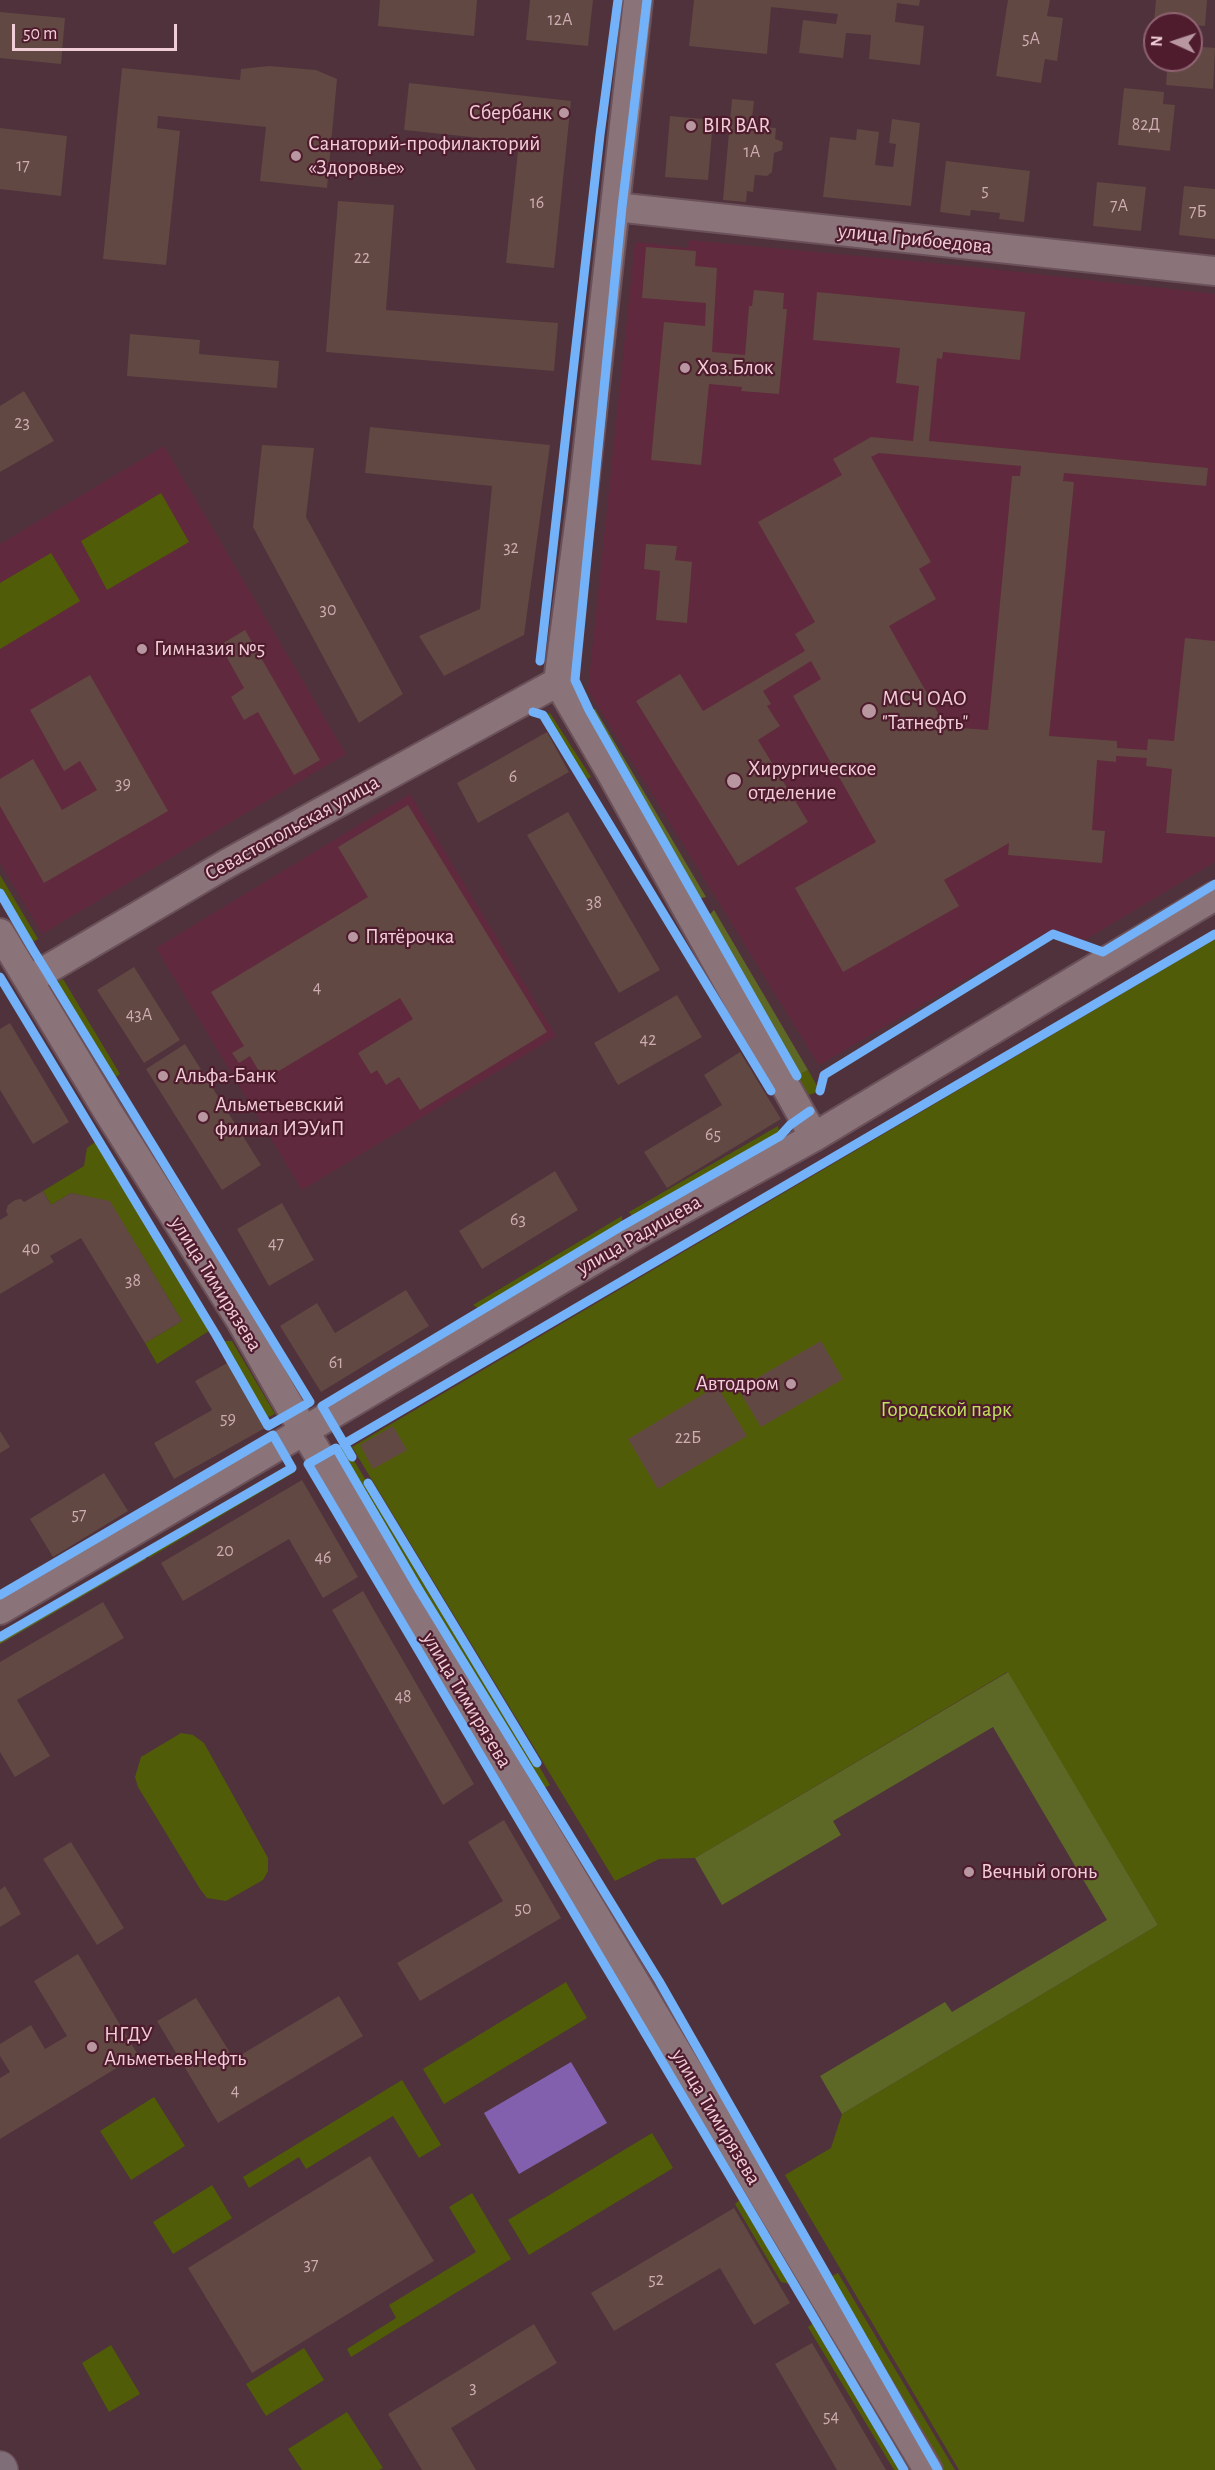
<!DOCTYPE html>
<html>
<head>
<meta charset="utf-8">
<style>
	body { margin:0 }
	#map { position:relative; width:1215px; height:2470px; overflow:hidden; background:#4f323c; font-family:"Alegreya Sans",sans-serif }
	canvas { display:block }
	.north { position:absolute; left:1143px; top:12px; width:60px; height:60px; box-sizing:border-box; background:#4f1c2e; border:2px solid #906372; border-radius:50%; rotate:273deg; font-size:16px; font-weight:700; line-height:24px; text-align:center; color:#f1ced7 }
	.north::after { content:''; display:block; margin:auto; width:21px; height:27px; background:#b897a1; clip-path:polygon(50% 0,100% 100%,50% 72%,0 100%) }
	.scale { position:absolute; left:12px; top:24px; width:165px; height:27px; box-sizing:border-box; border:3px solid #f1ced7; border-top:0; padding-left:8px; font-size:18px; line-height:21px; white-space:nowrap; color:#f1ced7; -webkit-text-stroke:4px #4f1c2e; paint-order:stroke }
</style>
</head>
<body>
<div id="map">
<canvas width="1215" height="2470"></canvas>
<div class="north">N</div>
<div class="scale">50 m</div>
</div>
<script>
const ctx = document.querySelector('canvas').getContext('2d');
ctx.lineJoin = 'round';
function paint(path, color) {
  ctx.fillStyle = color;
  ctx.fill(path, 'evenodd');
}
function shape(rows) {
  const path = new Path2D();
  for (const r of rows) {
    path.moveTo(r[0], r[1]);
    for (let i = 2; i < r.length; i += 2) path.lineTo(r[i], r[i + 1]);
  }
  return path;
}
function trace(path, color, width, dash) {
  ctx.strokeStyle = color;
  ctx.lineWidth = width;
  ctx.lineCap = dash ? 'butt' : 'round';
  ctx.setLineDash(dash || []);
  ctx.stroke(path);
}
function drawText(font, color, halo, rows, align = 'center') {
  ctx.font = font + ' "Alegreya Sans",sans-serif';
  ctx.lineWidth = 4.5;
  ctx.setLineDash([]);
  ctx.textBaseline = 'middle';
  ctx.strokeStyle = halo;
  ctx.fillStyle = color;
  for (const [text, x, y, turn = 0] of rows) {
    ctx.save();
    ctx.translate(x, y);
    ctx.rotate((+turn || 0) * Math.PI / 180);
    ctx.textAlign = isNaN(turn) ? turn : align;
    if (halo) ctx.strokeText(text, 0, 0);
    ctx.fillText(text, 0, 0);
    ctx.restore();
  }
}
paint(shape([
	[689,240,965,266,1215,294,1215,862,1080,943,1047,932,819,1065,588,690,635,242,688,248],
	[164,446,346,754,42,934,0,863,0,544],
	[410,794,556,1036,302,1190,156,948]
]), '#61293d');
paint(shape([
	[161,493,189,542,107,590,81,541],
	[51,553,80,601,0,649,0,583],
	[550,713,591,777,582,782,543,715],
	[0,875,38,939,29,944,0,893],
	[1215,939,1215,2470,959,2470,785,2175,831,2148,842,2114,1158,1925,1007,1672,695,1858,659,1859,615,1881,352,1447],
	[63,979,120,1074,112,1080,54,984],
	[808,1070,820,1091,809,1095,797,1076],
	[778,1126,780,1136,635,1220,629,1212],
	[98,1140,212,1329,157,1364,145,1343,182,1321,110,1202,71,1193,51,1205,43,1191,84,1166,87,1148],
	[622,1216,622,1226,481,1310,473,1305],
	[219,1341,232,1341,275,1414,264,1419],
	[344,1444,543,1773,550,1785,541,1790,443,1630,336,1448],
	[292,1468,295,1472,149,1558,147,1553],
	[181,1733,193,1735,204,1743,268,1858,268,1871,263,1880,226,1901,207,1898,200,1889,138,1787,135,1777,141,1757],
	[566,1982,587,2018,444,2104,423,2069],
	[402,2080,441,2145,419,2158,393,2116,306,2169,299,2157,249,2188,243,2177],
	[154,2097,185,2146,131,2180,100,2131],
	[652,2133,673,2168,529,2255,508,2220],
	[212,2185,232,2218,173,2254,153,2222],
	[472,2193,511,2259,351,2357,347,2349,396,2318,389,2305,476,2252,449,2207],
	[743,2197,795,2285,781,2282,735,2204],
	[838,2273,955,2470,938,2470,828,2278],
	[816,2321,904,2470,894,2470,808,2327],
	[111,2345,140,2394,109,2412,82,2363],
	[304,2348,324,2380,266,2416,246,2384],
	[347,2412,383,2468,379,2470,302,2470,288,2449]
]), '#515c08');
paint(shape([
	[595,709,706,897,697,899,589,710],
	[714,910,808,1070,797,1076,707,917],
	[144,1555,146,1559,0,1644,0,1637],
	[1008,1672,1158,1925,842,2114,820,2076,945,2002,952,2012,1107,1920,993,1727,833,1821,841,1835,722,1905,695,1858]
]), '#5d6826');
paint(shape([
	[571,2062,607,2123,519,2174,484,2113]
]), '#8260ae');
paint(shape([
	[380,0,477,0,474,36,378,26],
	[530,0,593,0,588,46,526,40],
	[694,0,920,0,919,6,897,3,895,22,924,26,920,65,869,59,871,35,846,33,843,58,799,53,803,20,836,24,838,14,771,7,767,54,689,46],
	[1008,0,1050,0,1047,16,1063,18,1057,61,1045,59,1041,83,996,76],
	[1156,0,1207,0,1205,26,1154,22],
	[0,12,65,18,61,64,0,58],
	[1191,46,1215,48,1213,89,1166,85,1168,60,1191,60],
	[269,66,316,70,337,79,327,188,260,181,266,127,158,116,157,128,180,131,166,265,103,259,122,68,240,80,241,69],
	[409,83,571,101,554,268,506,263,519,142,404,130],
	[1124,88,1164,92,1163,104,1175,105,1170,151,1118,145],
	[732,99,754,101,751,126,776,128,775,139,783,142,782,150,774,153,772,172,767,176,755,175,753,192,747,191,746,202,723,200],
	[670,116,713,120,708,180,665,177],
	[892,119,920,123,911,206,823,197,830,137,856,140,857,129,879,132,875,165,893,167,896,144,889,143],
	[0,128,67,136,61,196,0,189],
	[946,161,1030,171,1024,222,999,219,1000,213,971,210,970,216,940,212],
	[1097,182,1146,187,1141,231,1093,226],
	[1184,186,1215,189,1215,239,1179,235],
	[338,201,394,205,386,310,558,323,554,371,326,352],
	[646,247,696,251,695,266,717,268,712,352,745,355,749,306,752,306,754,290,784,293,783,309,787,309,779,394,741,391,742,387,709,384,701,465,651,460,664,322,705,326,706,303,642,298],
	[817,292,1025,312,1020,360,943,352,942,359,937,358,929,441,1208,468,1206,486,1064,473,1063,481,1074,482,1049,736,1117,741,1117,748,1147,750,1148,739,1174,741,1185,638,1215,641,1215,837,1166,833,1172,769,1146,766,1147,758,1116,756,1116,762,1097,760,1092,830,1105,831,1102,863,1008,855,1009,843,944,880,959,906,843,972,795,888,876,842,793,696,821,679,811,661,763,691,771,704,767,706,780,726,758,740,808,822,738,866,636,701,680,674,703,711,805,651,795,634,815,622,758,522,842,475,833,459,871,437,913,441,919,386,896,383,900,348,813,340],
	[879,453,1021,466,1020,476,1012,476,988,730,946,727,889,626,936,599,919,569,931,562,871,457],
	[130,334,200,340,199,354,279,361,277,388,127,376],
	[24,391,54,441,0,472,0,406],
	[370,427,550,445,524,635,444,676,419,636,480,609,492,486,365,473],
	[262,445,314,448,306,517,403,694,359,723,253,527],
	[646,544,677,546,675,560,692,562,687,623,656,620,660,571,644,569],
	[245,630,320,760,294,775,258,712,244,720,231,697,244,688,220,645],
	[90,675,168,811,44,883,0,806,0,779,33,759,62,810,97,790,80,761,64,771,30,710],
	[547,732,569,772,478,823,457,783],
	[408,805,547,1032,420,1110,399,1077,386,1085,377,1070,371,1074,358,1053,413,1019,400,998,264,1080,250,1056,239,1063,232,1053,244,1046,211,992,368,897,338,847],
	[568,812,660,970,619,993,527,835],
	[134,967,180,1040,144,1063,97,990],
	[677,995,702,1037,618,1085,594,1043],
	[10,1023,69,1122,33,1144,0,1090,0,1029],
	[185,1044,261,1165,222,1190,146,1069],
	[740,1052,781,1119,667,1188,644,1152,722,1105,704,1075],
	[555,1171,578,1210,482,1269,459,1231],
	[43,1191,51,1205,71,1193,110,1201,182,1321,145,1343,81,1238,50,1256,54,1262,0,1294,0,1220,8,1215,6,1211,8,1205,15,1200,21,1199,24,1202],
	[282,1203,314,1260,269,1286,237,1229],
	[406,1290,429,1326,321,1392,280,1326,317,1303,335,1333],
	[821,1341,843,1379,761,1427,738,1389],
	[229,1362,265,1428,174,1479,154,1443,212,1410,195,1381],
	[717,1386,747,1436,658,1489,628,1439],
	[393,1426,407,1450,373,1469,360,1445],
	[0,1431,10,1447,0,1453],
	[104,1473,128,1511,53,1557,30,1519],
	[302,1480,358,1577,323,1598,289,1539,183,1601,161,1563],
	[363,1591,474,1784,443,1805,332,1610],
	[103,1602,124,1638,17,1700,50,1756,15,1777,0,1752,0,1662],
	[504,1820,561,1918,420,2001,397,1963,503,1901,468,1842],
	[71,1842,124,1928,97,1945,43,1859],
	[5,1886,21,1914,0,1927,0,1890],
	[78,1954,138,2055,0,2139,0,2078,10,2072,0,2056,0,2044,31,2025,45,2049,67,2036,34,1981],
	[339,1996,363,2036,218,2123,157,2021,196,1998,234,2059],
	[370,2156,434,2261,252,2373,188,2268],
	[734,2208,790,2303,754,2325,720,2268,614,2331,591,2293],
	[534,2324,557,2363,451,2428,476,2470,422,2470,388,2414],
	[812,2343,886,2470,837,2470,775,2364]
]), '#614842');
const minor = shape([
	[638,0,582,502,558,682,610,771,814,1137],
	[615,207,1215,271],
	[0,933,108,1112,241,1321,293,1412,928,2470],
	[29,980,228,863,558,682],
	[0,1610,643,1231,814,1137,1215,896]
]);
const major = shape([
	[0,2468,1,2470]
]);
trace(minor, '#6b515a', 32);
trace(major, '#6b515a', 36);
trace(minor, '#8a7379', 28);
trace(major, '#7f6e78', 33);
trace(shape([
	[647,0,622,207,575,680,589,710,797,1076],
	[540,661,600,135,618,0],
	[533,712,543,715,771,1091],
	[0,893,32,948,310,1402,268,1426,216,1335,0,977],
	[820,1091,824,1075,1053,934,1103,952,1215,884],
	[344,1444,1215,934],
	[352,1457,322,1406,622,1226,780,1136,790,1125,810,1111],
	[368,1483,537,1763],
	[0,1595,273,1435,292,1468,0,1637],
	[904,2470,308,1464,336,1448,419,1590,659,1981,938,2470]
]), '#73b2f8', 9);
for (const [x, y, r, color] of [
	[564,113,6,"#b897a1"],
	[691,126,6,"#b897a1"],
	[296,156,6,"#b897a1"],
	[685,368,6,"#b897a1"],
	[142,649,6,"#b897a1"],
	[869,711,8,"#b897a1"],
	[734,781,8,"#b897a1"],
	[353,937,6,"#b897a1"],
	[163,1076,6,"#b897a1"],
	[203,1117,6,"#b897a1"],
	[791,1384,6,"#b897a1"],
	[969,1872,6,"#b897a1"],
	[92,2047,6,"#b897a1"]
]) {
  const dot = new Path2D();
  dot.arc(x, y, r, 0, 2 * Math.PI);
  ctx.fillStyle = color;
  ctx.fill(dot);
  trace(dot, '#4f1c2e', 2);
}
drawText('18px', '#cdacb2', null, [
	["12А",560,20],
	["5А",1031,39],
	["82Д",1146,125],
	["1А",752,152],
	["17",23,166],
	["5",985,191],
	["16",537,203],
	["7А",1119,206],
	["7Б",1198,212],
	["22",362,258],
	["23",22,423],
	["32",511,548],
	["30",328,610],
	["6",513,777],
	["39",123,784],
	["38",594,903],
	["4",317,988],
	["43А",139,1015],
	["42",648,1040],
	["65",713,1135],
	["63",518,1220],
	["47",276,1244],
	["40",31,1249],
	["38",133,1281],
	["61",336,1363],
	["59",228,1419],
	["22Б",688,1438],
	["57",79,1515],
	["20",225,1551],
	["46",323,1558],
	["48",403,1697],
	["50",523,1909],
	["4",235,2091],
	["37",311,2265],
	["52",656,2280],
	["3",473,2388],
	["54",831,2417]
]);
drawText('21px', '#f1ced7', '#4f1c2e', [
	["Сбербанк",552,113,"right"],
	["BIR BAR",703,126],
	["Санаторий-профилакторий",308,144],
	["«Здоровье»",308,168],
	["Хоз.Блок",697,368],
	["Гимназия №5",154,649],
	["МСЧ ОАО",882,699],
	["\"Татнефть\"",882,723],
	["Хирургическое",748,769],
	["отделение",748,793],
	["Пятёрочка",365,937],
	["Альфа-Банк",175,1076],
	["Альметьевский",215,1105],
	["филиал ИЭУиП",215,1129],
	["Автодром",779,1384,"right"],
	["Вечный огонь",981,1872],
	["НГДУ",104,2035],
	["АльметьевНефть",104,2059]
], 'left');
drawText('21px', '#f1ced7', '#4f1c2e', [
	["улица Грибоедова",915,239,6],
	["Севастопольская улица",292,828,-29],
	["улица Радищева",639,1235,-30],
	["улица Тимирязева",216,1284,58],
	["улица Тимирязева",467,1700,59],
	["улица Тимирязева",716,2117,59]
]);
drawText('21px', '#c2e15f', '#4f1c2e', [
	["Городской парк",946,1410]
]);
</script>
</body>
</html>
